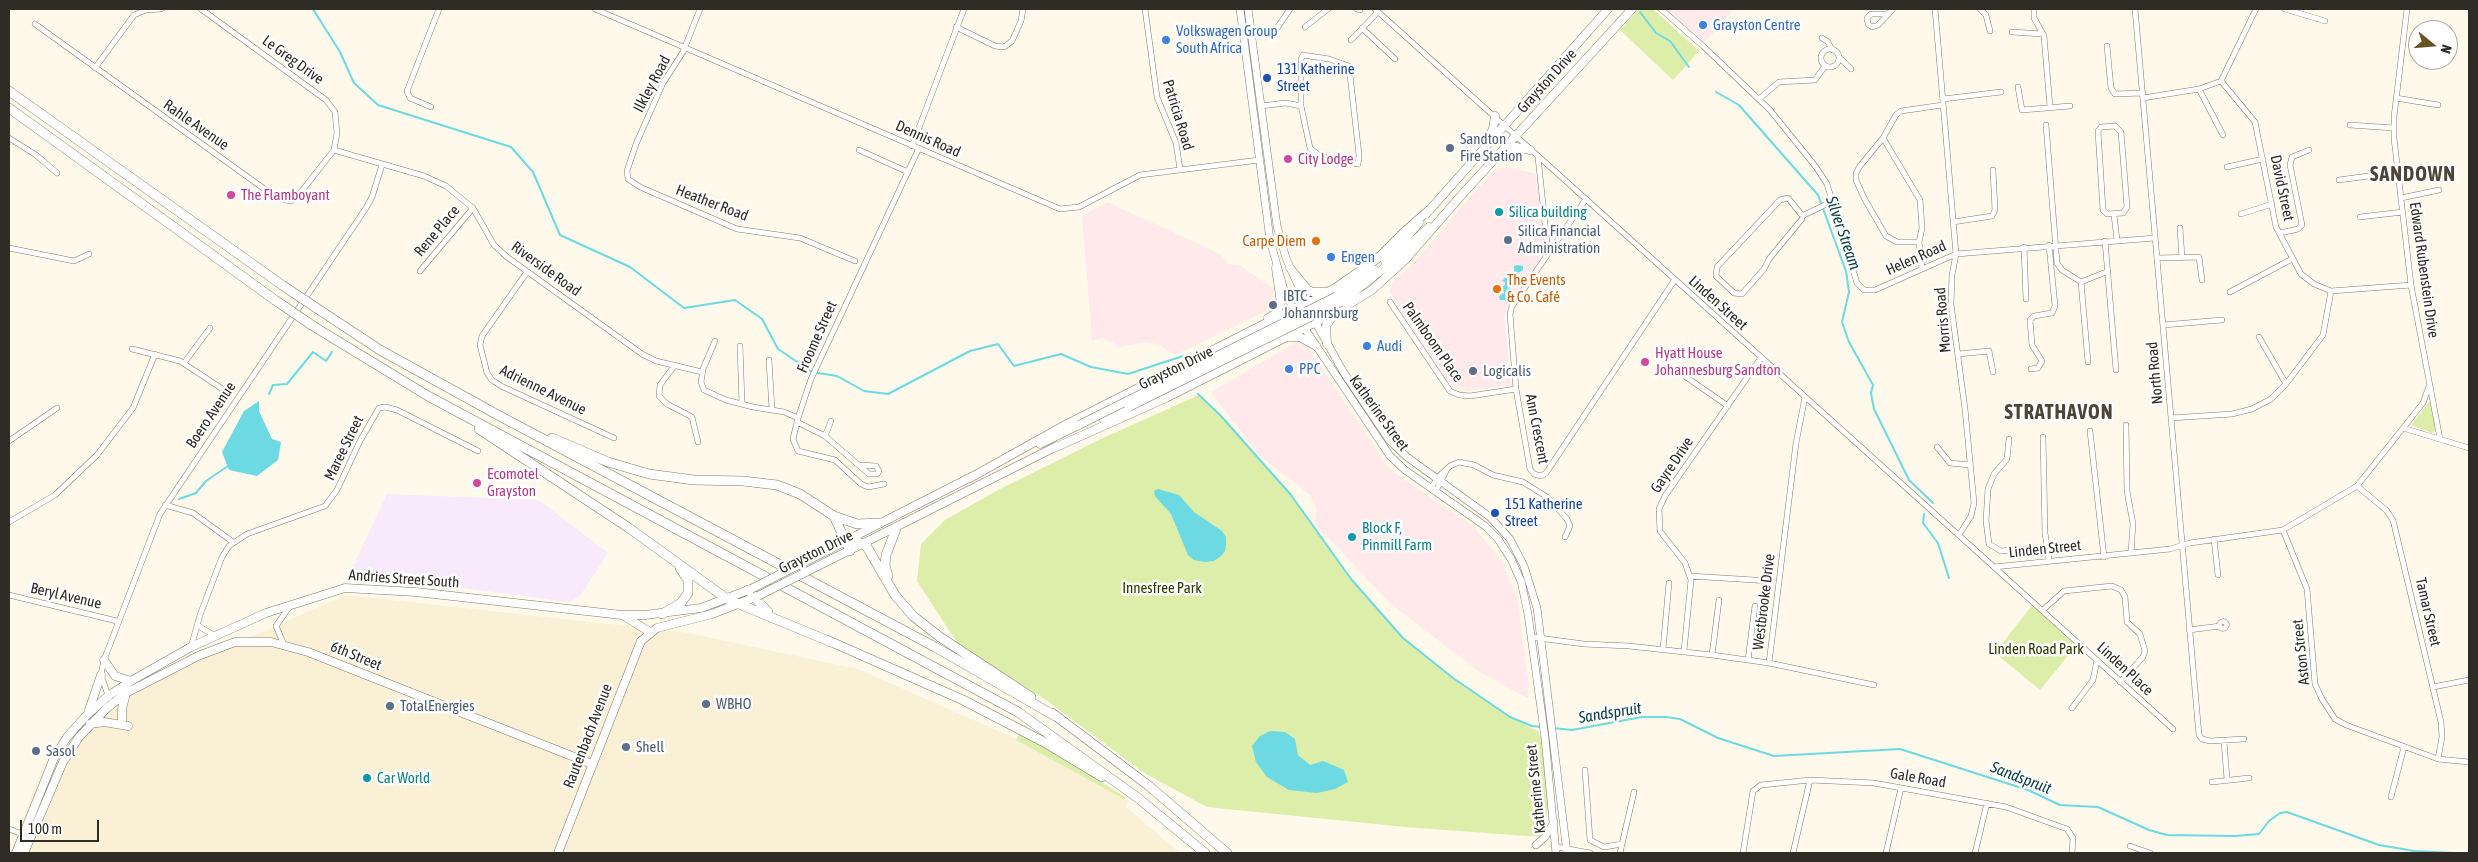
<!DOCTYPE html>
<html>
<head>
<meta charset="utf-8">
<style>
	body { margin:0 }
	#map { position:relative; width:2478px; height:862px; overflow:hidden; background:#fef9ea; font-family:"Asap Condensed",sans-serif }
	canvas { display:block }
	.frame { position:absolute; inset:0; border:10px solid #2e2c25; pointer-events:none }
	.north { position:absolute; left:2408px; top:20px; width:50px; height:50px; box-sizing:border-box; background:#fff; border:1px solid #ababa8; border-radius:50%; rotate:107deg; font-size:14px; font-weight:700; line-height:20px; text-align:center; color:#2e2c25 }
	.north::after { content:''; display:block; margin:auto; width:18px; height:22px; background:#6a5323; clip-path:polygon(50% 0,100% 100%,50% 72%,0 100%) }
	.scale { position:absolute; left:20px; top:820px; width:79px; height:22px; box-sizing:border-box; border:2px solid #2e2c25; border-top:0; padding-left:6px; font-size:15px; line-height:18px; white-space:nowrap; color:#2e2c25; -webkit-text-stroke:4px #fff; paint-order:stroke }
</style>
</head>
<body>
<div id="map">
<canvas width="2478" height="862"></canvas>
<div class="frame"></div>
<div class="north">N</div>
<div class="scale">100 m</div>
</div>
<script>
const ctx = document.querySelector('canvas').getContext('2d');
ctx.lineJoin = 'round';
function paint(path, color) {
  ctx.fillStyle = color;
  ctx.fill(path, 'evenodd');
}
function shape(rows) {
  const path = new Path2D();
  for (const r of rows) {
    if (r.length === 3) {
      path.moveTo(r[0] + r[2], r[1]);
      path.arc(r[0], r[1], r[2], 0, 2 * Math.PI);
      continue;
    }
    path.moveTo(r[0], r[1]);
    for (let i = 2; i < r.length; i += 2) path.lineTo(r[i], r[i + 1]);
  }
  return path;
}
function trace(path, color, width, dash) {
  ctx.strokeStyle = color;
  ctx.lineWidth = width;
  ctx.lineCap = dash ? 'butt' : 'round';
  ctx.setLineDash(dash || []);
  ctx.stroke(path);
}
function drawText(font, color, halo, rows, align = 'center') {
  ctx.font = font + ' "Asap Condensed",sans-serif';
  ctx.lineWidth = 5;
  ctx.setLineDash([]);
  ctx.textBaseline = 'middle';
  ctx.strokeStyle = halo;
  ctx.fillStyle = color;
  for (const [text, x, y, turn = 0] of rows) {
    ctx.save();
    ctx.translate(x, y);
    ctx.rotate((+turn || 0) * Math.PI / 180);
    ctx.textAlign = isNaN(turn) ? turn : align;
    if (halo) ctx.strokeText(text, 0, 0);
    ctx.fillText(text, 0, 0);
    ctx.restore();
  }
}
paint(shape([
	[1666,9,1734,9,1704,43],
	[1507,167,1536,174,1545,252,1507,305,1504,317,1511,385,1467,391,1451,385,1390,292,1392,282,1410,267,1495,169],
	[1107,202,1220,254,1229,264,1239,265,1273,288,1272,308,1175,355,1157,344,1144,342,1121,347,1103,338,1092,341,1082,216],
	[1297,342,1307,346,1389,469,1473,526,1501,560,1517,597,1529,687,1528,698,1481,673,1391,604,1315,524,1316,508,1310,495,1260,456,1211,392]
]), '#ffe9ea');
paint(shape([
	[346,595,683,632,858,669,1019,740,1128,800,1127,808,1180,853,10,853,44,763,102,702]
]), '#faf0d6');
paint(shape([
	[387,494,539,500,608,553,580,596,569,602,350,573]
]), '#f8e9fc');
paint(shape([
	[1639,9,1653,9,1699,51,1673,80,1620,30],
	[1199,395,1221,416,1291,495,1351,579,1403,638,1453,679,1510,717,1538,731,1542,740,1548,809,1541,837,1405,827,1207,807,1146,774,1046,700,958,644,917,581,921,544,945,520,998,490,1101,439],
	[2430,401,2436,430,2432,433,2411,425],
	[2032,605,2076,646,2040,690,1995,653],
	[1019,733,1065,759,1125,797,1124,799,1016,740]
]), '#dceeaa');
paint(shape([
	[1518,265,1523,266,1523,270,1518,273,1516,283,1510,286,1510,292,1506,300,1500,300,1499,296,1504,293,1503,286,1505,285,1505,282,1502,281,1505,278,1514,278,1514,266],
	[259,401,259,411,272,439,281,442,278,460,257,476,229,470,222,452,244,411],
	[1158,489,1179,495,1194,512,1222,531,1226,537,1226,544,1225,551,1221,556,1214,561,1205,562,1194,560,1188,555,1171,514,1155,496,1154,491],
	[1270,731,1285,732,1295,739,1298,755,1310,765,1323,761,1344,770,1348,782,1335,789,1317,793,1289,790,1267,777,1256,762,1252,746,1260,736]
]), '#6dd9e2');
trace(shape([
	[313,9,340,52,354,83,378,105,511,147,533,172,560,235,630,267,684,308,735,300,762,319,778,349,812,372,837,376,864,391,888,394,970,351,998,344,1014,366,1061,354,1091,367,1128,374,1183,356],
	[1640,12,1656,33,1670,41,1689,67],
	[1716,92,1739,105,1818,195,1846,271,1849,292,1842,322,1849,342,1873,385,1871,393,1874,409,1909,480,1933,503],
	[269,394,273,385,287,384,313,352,326,361,332,352],
	[1198,394,1221,416,1291,495,1351,579,1403,638,1453,678,1510,717,1532,726,1541,727],
	[179,499,196,493,206,481,228,466],
	[1924,514,1923,523,1938,543,1949,578],
	[1553,728,1572,730,1642,717,1666,717,1680,719,1718,738,1774,756,1900,749,2028,790,2060,805,2098,807,2149,830,2167,835,2235,836,2259,834,2269,821,2280,813,2287,812,2379,845,2414,851,2453,853]
]), '#6dd9e2', 2);
const street = shape([
	[595,9,1060,209,1079,207,1140,175,1259,160],
	[700,9,683,52,663,83,636,144,627,171,628,179,640,187,737,229,800,238,855,261],
	[1145,9,1157,97,1176,143,1180,169],
	[1357,9,1360,10],
	[1375,9,1994,567,2170,549,2190,543,2283,530,2357,486,2423,403,2429,386],
	[1661,9,1703,46,1770,110,1816,167,1827,184,1857,283,1864,290,1875,290,1956,254,2155,238],
	[1935,9,1956,254,1952,275,1951,304,1965,409,1974,503,1971,516,1959,535],
	[1980,9,1986,15,1990,31],
	[2034,9,2034,18,2044,36,2050,107],
	[2135,9,2199,735,2202,739,2210,741,2244,739],
	[2285,9,2325,21],
	[2407,9,2394,117,2394,138,2411,285,2440,439],
	[1887,14,1871,14,1867,18,1868,24,1872,27,1878,25,1893,9],
	[35,24,277,198,291,201,297,197,334,150,337,133,335,112,326,100,201,9],
	[956,27,995,46,1004,47,1012,41,1021,21,1023,9],
	[1305,27,1328,9],
	[1362,28,1395,59],
	[2012,32,2043,34],
	[1273,34,1290,9],
	[1822,38,1828,42,1832,50],
	[1351,40,1378,12],
	[2107,46,2111,88,2115,94,2142,93],
	[1830,58,9],
	[1303,55,1329,59,1349,66,1359,155,1358,164,1320,156,1310,148,1301,106,1301,59,1303,55],
	[1839,57,1851,69],
	[95,68,134,15,146,10,161,9],
	[2221,81,2256,9],
	[2018,87,2022,110,2070,106],
	[2199,89,2223,135],
	[2143,98,2199,89,2221,81,2255,122,2276,227,2301,274,2314,284,2331,291,2411,285],
	[2396,98,2438,105],
	[1759,99,1779,82,1815,80,1825,66],
	[1943,99,2001,92],
	[1261,106,1286,103,1301,106],
	[431,107,410,98,407,91,439,9],
	[2046,125,2057,263,2062,270,2081,282],
	[2350,125,2394,128],
	[2115,126,2121,132,2127,207,2123,213,2107,214,2103,210,2098,131,2101,127,2115,126],
	[9,138,36,155,57,173],
	[1883,138,1920,200,1922,228,1919,242,1922,269],
	[912,146,964,9],
	[334,150,424,176,446,186,473,208,494,245,507,257,642,354,656,361,702,372],
	[859,150,908,172],
	[1538,157,1548,252],
	[2227,167,2263,159],
	[2339,180,2398,172],
	[2401,198,2439,190],
	[1586,199,1512,306,1510,314,1516,389,1530,469,1534,474,1541,476,1546,473,1674,281],
	[1801,214,1788,198,1780,200,1717,267,1716,276,1734,293,1742,294,1764,269,1769,259,1802,219],
	[2241,214,2272,204],
	[1804,215,1833,201],
	[2114,215,2117,240],
	[2360,217,2403,212],
	[1953,222,1992,216,1995,210,1993,170],
	[2180,228,2182,258],
	[2280,233,2298,229,2302,225,2290,165,2292,157,2309,150],
	[2105,241,2116,370],
	[1919,242,1897,242,1886,236,1864,198,1856,180,1856,173,1860,166,1883,138,1896,115,1901,111,1943,105],
	[2024,247,2026,299],
	[9,248,74,261,89,254],
	[2157,258,2199,257,2202,280],
	[420,271,473,208],
	[527,272,482,336,480,345,487,373,492,380,501,386,614,438],
	[2081,282,2088,362],
	[2081,282,2106,272],
	[2230,292,2292,259],
	[1390,302,1450,391,1459,395,1470,396,1516,389],
	[2163,325,2222,320],
	[2259,337,2286,384],
	[715,341,703,369,701,382,704,390,726,400,753,407,784,412,798,418],
	[740,346,742,404],
	[132,349,180,361,224,390],
	[1958,354,1989,351,1993,372],
	[769,360,772,410],
	[184,363,210,328],
	[675,365,660,385,659,396,667,404,692,417,698,442],
	[2031,369,2038,368,2042,361,2032,345,2030,320,2034,316,2052,313,2055,306,2049,245],
	[1686,377,1728,406],
	[2171,418,2232,414,2252,409,2271,399,2286,384,2323,335,2331,291],
	[797,422,825,436,869,474,877,474,879,471,876,466,860,465],
	[2126,425,2127,491,2133,524,2131,553],
	[2403,428,2469,448],
	[2090,431,2104,557],
	[825,436,831,421],
	[2043,437,2045,533,2049,560],
	[2009,439,2007,459,1994,474,1988,489,1986,521,1989,544,2001,551,2047,547],
	[9,441,57,408],
	[1937,447,1950,463,1970,465],
	[884,484,868,487,861,484,835,460,798,451,793,439,798,418,811,379,919,148],
	[2357,486,2386,510,2393,520,2441,722,2442,737,2438,759],
	[1431,488,1438,477,1450,466,1459,462,1474,465,1493,475,1523,482,1547,497,1567,519,1570,526,1565,537],
	[1436,491,1447,469],
	[165,505,193,513,233,542],
	[9,522,55,495,97,455,133,408,155,354],
	[2283,530,2307,589,2315,684,2322,699,2335,719,2346,725,2438,759,2469,762],
	[2214,539,2218,575],
	[1994,567,2173,729],
	[1690,576,1770,581],
	[9,595,117,621],
	[2043,610,2064,591,2112,586,2121,590,2125,597,2127,622,2140,634,2145,651,2143,657,2120,682],
	[2223,625,3.5],
	[197,625,215,636],
	[2189,630,2220,626],
	[1531,637,1584,644,1629,646,1712,655,1769,663,1874,685],
	[284,645,276,626,290,606],
	[191,647,200,615,222,557,229,546,247,534,325,506,337,490,360,441,379,408,385,407,397,410,478,451],
	[1663,649,1669,583],
	[1684,651,1691,580,1685,563,1660,531,1659,509,1665,496,1760,359],
	[1712,655,1719,600],
	[1748,660,1755,606],
	[1769,663,1796,443,1805,397],
	[2433,687,2469,680],
	[109,698,101,675,104,660,160,514,366,208,372,197,382,165],
	[2072,708,2093,680,2097,660],
	[2224,741,2227,779],
	[1585,770,1590,840,1604,847,1622,844],
	[2212,782,2249,778],
	[2391,797,2404,747],
	[9,829,25,835],
	[2130,846,2150,853],
	[1557,847,1590,853],
	[1620,853,1634,792],
	[1743,853,1753,791,1761,785,1810,780,1874,783,2006,807,2067,829,2073,838,2072,853],
	[1793,853,1810,780],
	[1886,853,1901,788],
	[1975,853,1987,803]
]);
const secondary = shape([
	[1240,9,1270,240,1284,290,1296,314],
	[1248,9,1277,226,1286,258,1308,308],
	[1313,318,1344,373,1390,441,1407,457,1490,517,1510,539,1524,566,1537,608,1567,853],
	[1301,323,1390,456,1405,470,1485,526,1498,539,1511,559,1521,581,1528,614,1545,738,1556,853],
	[1536,845,1545,837,1554,822]
]);
const primary = shape([
	[1488,138,1493,129,1495,116],
	[1503,150,1516,147,1530,150],
	[1457,200,1632,9],
	[1426,214,1608,9],
	[1385,261,1419,223],
	[1290,268,1308,290,1313,292,1325,292],
	[1337,296,1375,270],
	[1341,302,1388,265,1429,227],
	[1268,318,1275,314,1281,303,1276,268],
	[1288,337,1300,337,1316,346],
	[1327,344,1326,326,1333,316],
	[1104,420,1129,407],
	[1040,444,1079,425],
	[1054,448,1166,398,1338,311,1372,290,1405,260,1459,198],
	[970,478,1065,425,1335,288,1377,259,1404,232,1429,210],
	[828,550,973,476],
	[832,559,1057,446],
	[624,616,650,632],
	[104,660,115,676,131,681],
	[89,710,101,675],
	[122,721,122,709,126,693],
	[90,724,104,722,128,726],
	[16,853,54,758,67,737,86,716,108,696,131,681,191,647,266,613,345,588,416,592,622,615,645,615,701,608,751,589],
	[24,853,63,762,79,737,107,708,126,693,198,656,235,642,271,642,308,652,592,764],
	[558,853,641,641,657,628,712,614,758,596]
]);
const highway = shape([
	[9,91,282,285],
	[9,108,275,300],
	[321,311,380,350,496,414,935,647,1055,716],
	[313,326,428,396,1018,712,1138,798,1205,853],
	[479,429,629,528,727,599,831,642],
	[552,438,608,462,649,474,694,480,743,481,777,485,800,494,834,516,857,524,880,523],
	[834,516,850,551],
	[846,541,862,543,867,547,895,595,913,616,940,637,1031,697],
	[888,576,885,565,886,555,896,529],
	[748,590,768,612],
	[662,614,681,603,688,593,688,580,680,568],
	[827,640,963,700,1044,742,1102,777],
	[1052,713,1149,786,1227,853]
]);
trace(street, '#817b6b', 6);
trace(secondary, '#817b6b', 8);
trace(primary, '#817b6b', 9);
trace(highway, '#817b6b', 10);
trace(street, '#fff', 5);
trace(secondary, '#fff', 7);
trace(primary, '#fff', 8);
trace(highway, '#fff', 9);
const primaryBridge = shape([
	[1129,407,1341,302],
	[1079,425,1337,296],
	[751,589,828,550],
	[758,596,832,559]
]);
const highwayBridge = shape([
	[282,285,321,311],
	[275,300,313,326]
]);
trace(primaryBridge, '#817b6b', 9, []);
trace(highwayBridge, '#817b6b', 10, []);
trace(primaryBridge, '#fff', 8);
trace(highwayBridge, '#fff', 9);
for (const [x, y, r, color] of [
	[1703,25,5,"#3f7fe0"],
	[1166,40,5,"#3f7fe0"],
	[1267,78,5,"#1a4fb4"],
	[1450,148,5,"#5c6f8a"],
	[1288,159,5,"#d1479c"],
	[231,195,5,"#d1479c"],
	[1499,212,5,"#0f9aa8"],
	[1508,240,5,"#5c6f8a"],
	[1316,241,5,"#e8710a"],
	[1331,257,5,"#3f7fe0"],
	[1497,289,5,"#e8710a"],
	[1273,305,5,"#5c6f8a"],
	[1367,346,5,"#3f7fe0"],
	[1645,362,5,"#d1479c"],
	[1289,369,5,"#3f7fe0"],
	[1473,371,5,"#5c6f8a"],
	[477,483,5,"#d1479c"],
	[1495,513,5,"#1a4fb4"],
	[1352,537,5,"#0f9aa8"],
	[706,704,5,"#5c6f8a"],
	[390,706,5,"#5c6f8a"],
	[626,747,5,"#5c6f8a"],
	[36,751,5,"#5c6f8a"],
	[367,778,5,"#0f9aa8"]
]) {
  const dot = new Path2D();
  dot.arc(x, y, r, 0, 2 * Math.PI);
  ctx.fillStyle = color;
  ctx.fill(dot);
  trace(dot, '#fff', 2);
}
drawText('15px', '#366cbe', '#fff', [
	["Grayston Centre",1713,25],
	["Volkswagen Group",1176,31],
	["South Africa",1176,48],
	["Engen",1341,257],
	["Audi",1377,346],
	["PPC",1299,369]
], 'left');
drawText('15px', '#2e2c25', '#fff', [
	["Le Greg Drive",293,60,36],
	["Grayston Drive",1547,81,-48],
	["Ilkley Road",652,84,-62],
	["Patricia Road",1178,115,73],
	["Rahle Avenue",196,125,35],
	["Dennis Road",928,139,24],
	["David Street",2282,188,78],
	["Heather Road",712,203,21],
	["Rene Place",437,231,-50],
	["Helen Road",1916,258,-24],
	["Riverside Road",546,269,36],
	["Edward Rubenstein Drive",2424,270,82],
	["Linden Street",1718,303,42],
	["Morris Road",1943,320,-95],
	["Froome Street",817,337,-66],
	["Palmboom Place",1433,342,55],
	["Grayston Drive",1176,368,-26],
	["North Road",2155,373,-95],
	["Adrienne Avenue",543,390,26],
	["Katherine Street",1379,413,54],
	["Boero Avenue",211,415,-56],
	["Ann Crescent",1537,429,79],
	["Maree Street",344,448,-64],
	["Gayre Drive",1672,465,-56],
	["Linden Street",2045,549,-6],
	["Grayston Drive",816,552,-26],
	["Andries Street South",404,579,4],
	["Beryl Avenue",66,596,13],
	["Westbrooke Drive",1764,602,-83],
	["Tamar Street",2428,612,77],
	["Aston Street",2301,652,-96],
	["6th Street",356,656,22],
	["Linden Place",2125,669,43],
	["Rautenbach Avenue",588,736,-69],
	["Gale Road",1918,778,10],
	["Katherine Street",1536,789,-96]
]);
drawText('15px', '#164399', '#fff', [
	["131 Katherine",1277,69],
	["Street",1277,86],
	["151 Katherine",1505,504],
	["Street",1505,521]
], 'left');
drawText('15px', '#4e5e75', '#fff', [
	["Sandton",1460,139],
	["Fire Station",1460,156],
	["Silica Financial",1518,231],
	["Administration",1518,248],
	["IBTC -",1283,296],
	["Johannrsburg",1283,313],
	["Logicalis",1483,371],
	["WBHO",716,704],
	["TotalEnergies",400,706],
	["Shell",636,747],
	["Sasol",46,751]
], 'left');
drawText('15px', '#b23c85', '#fff', [
	["City Lodge",1298,159],
	["The Flamboyant",241,195],
	["Hyatt House",1655,353],
	["Johannesburg Sandton",1655,370],
	["Ecomotel",487,474],
	["Grayston",487,491]
], 'left');
drawText('15px', '#0d838f', '#fff', [
	["Silica building",1509,212],
	["Block F,",1362,528],
	["Pinmill Farm",1362,545],
	["Car World",377,778]
], 'left');
drawText('15px', '#c56008', '#fff', [
	["Carpe Diem",1306,241],
	["The Events",1507,280,"left"],
	["& Co. Café",1507,297,"left"]
], 'right');
drawText('15px', '#2f3900', '#fff', [
	["Innesfree Park",1162,588],
	["Linden Road Park",2036,649]
]);
drawText('italic 16px', '#0e4145', '#fff', [
	["Silver Stream",1843,233,71],
	["Sandspruit",1610,713,-9],
	["Sandspruit",2021,778,21]
]);
ctx.letterSpacing = '1px';
drawText('bold 20px', '#4b4537', '#fff', [
	["SANDOWN",2413,175],
	["STRATHAVON",2059,413]
]);
ctx.letterSpacing = '0px';
</script>
</body>
</html>
